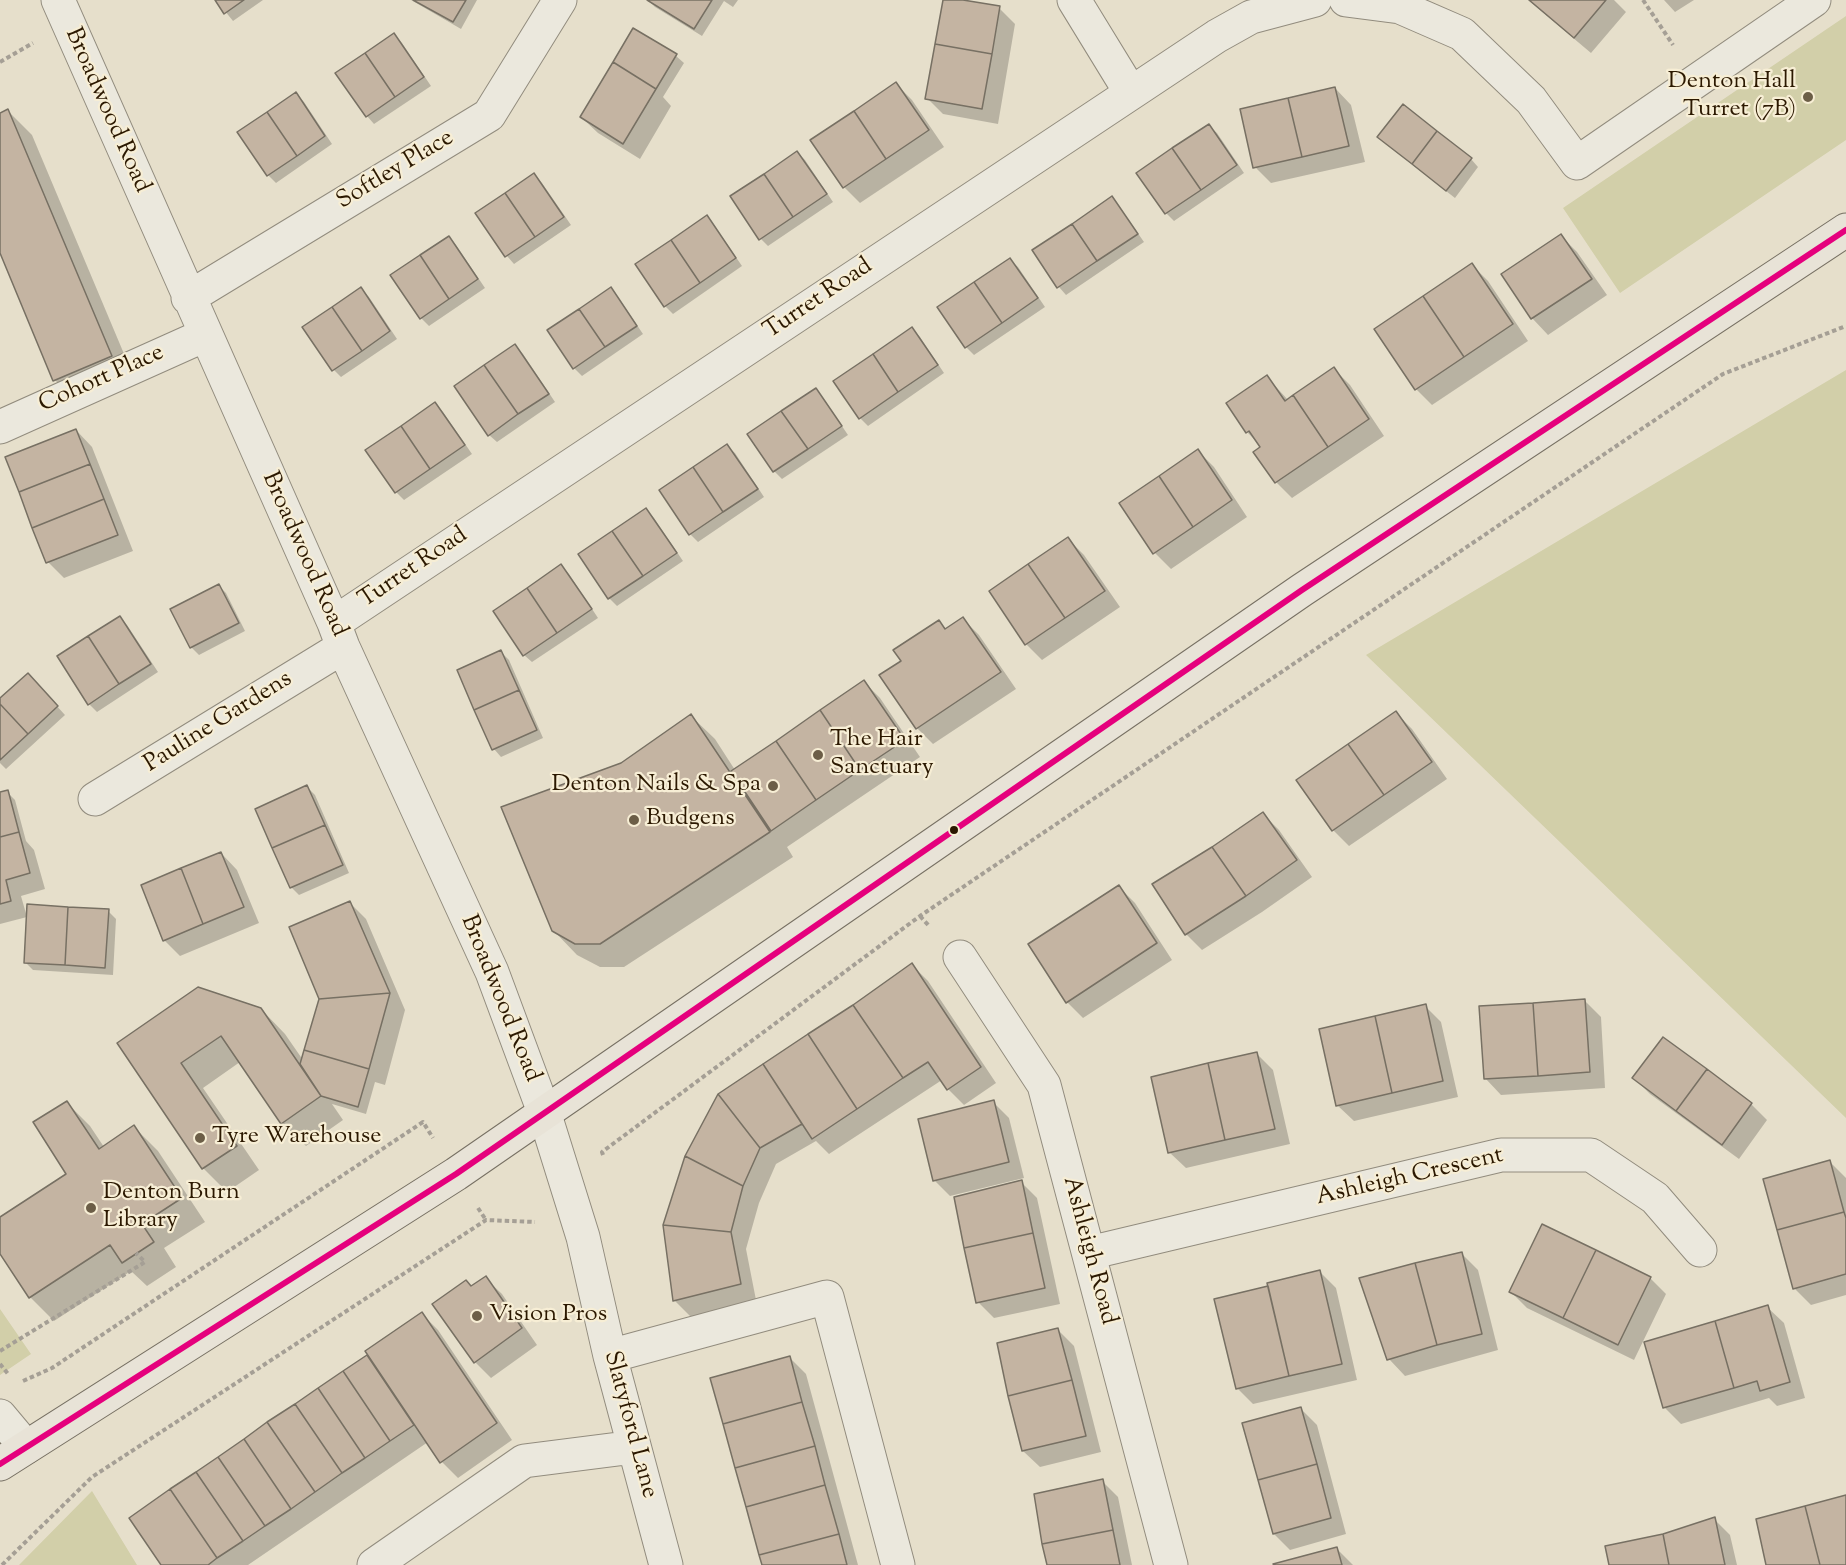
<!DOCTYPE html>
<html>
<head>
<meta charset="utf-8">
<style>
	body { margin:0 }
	canvas { display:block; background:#e6dfcb }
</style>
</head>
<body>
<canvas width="1846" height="1565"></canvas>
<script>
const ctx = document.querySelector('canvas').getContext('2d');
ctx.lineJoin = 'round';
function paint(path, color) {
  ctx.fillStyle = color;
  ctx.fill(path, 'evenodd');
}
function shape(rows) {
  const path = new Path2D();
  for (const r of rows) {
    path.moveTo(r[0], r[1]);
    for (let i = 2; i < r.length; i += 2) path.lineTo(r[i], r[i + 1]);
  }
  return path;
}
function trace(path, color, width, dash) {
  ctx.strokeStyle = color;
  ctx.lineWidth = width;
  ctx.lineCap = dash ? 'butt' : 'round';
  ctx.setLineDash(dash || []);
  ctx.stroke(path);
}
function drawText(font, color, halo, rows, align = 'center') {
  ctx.font = font + ' "Sorts Mill Goudy",serif';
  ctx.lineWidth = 4.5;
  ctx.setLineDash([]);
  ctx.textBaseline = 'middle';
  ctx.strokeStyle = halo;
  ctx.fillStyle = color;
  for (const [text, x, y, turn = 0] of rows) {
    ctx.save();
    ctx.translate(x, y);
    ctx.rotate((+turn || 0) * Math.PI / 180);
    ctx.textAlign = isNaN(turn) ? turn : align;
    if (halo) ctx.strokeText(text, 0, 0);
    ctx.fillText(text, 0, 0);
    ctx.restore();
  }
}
paint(shape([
	[1846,16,1846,140,1620,293,1563,208],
	[1846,370,1846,1118,1366,655],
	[0,1309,31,1354,0,1375],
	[92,1491,137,1565,19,1565]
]), '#d2cfa9');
paint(shape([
	[216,0,263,0,233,21],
	[411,0,477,0,461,29],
	[648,0,738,0,733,7,724,1,702,36,655,7],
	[944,0,954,0,999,8,1015,24,998,124,943,114,927,98],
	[1528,0,1614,0,1626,12,1591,53],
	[1664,0,1694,0,1675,12],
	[634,30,676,56,684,63,663,97,671,106,640,159,598,133,581,117],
	[394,35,402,43,431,86,374,124,367,116],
	[896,84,912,100,944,147,860,203,844,187],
	[1335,88,1351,105,1365,162,1271,183,1255,167],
	[296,94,304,102,332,144,276,183,268,175],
	[8,111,32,135,135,380,79,404,55,380,0,250,0,114],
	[1209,126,1217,133,1244,173,1174,221,1166,213],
	[1387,145,1471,159,1478,167,1455,198],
	[797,152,805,160,833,202,768,246,761,239],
	[534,175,542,183,571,225,514,264,507,256],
	[1112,198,1119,206,1144,242,1066,295,1059,287,1034,251],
	[706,217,714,225,742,266,673,314,665,306],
	[1561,236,1577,252,1607,295,1548,335,1532,318,1503,275],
	[449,237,456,245,485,288,429,326,421,318,392,276],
	[1010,260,1018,267,1045,307,974,355,966,347,939,307],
	[1472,265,1488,281,1528,341,1432,405,1416,389,1376,330],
	[361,289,369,297,397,339,341,377,334,370],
	[611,289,618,297,643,334,582,376,574,368],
	[912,329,920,337,944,373,868,426,860,418],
	[515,346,523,354,555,402,497,442,489,435],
	[1334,369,1350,385,1384,436,1292,498,1276,482,1255,452,1262,447,1247,432,1267,377,1288,400],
	[816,390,823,398,848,435,782,479,775,472,749,435],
	[435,404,443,412,472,454,404,500,396,492],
	[76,430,92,447,133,551,64,578,48,562],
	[727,446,735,453,764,497,698,542,690,534],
	[1198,451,1214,467,1247,517,1171,569,1155,553,1121,504],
	[646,510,654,518,683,561,617,606,609,598,580,555],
	[1068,539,1084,555,1120,607,1042,660,1026,644],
	[561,566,569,574,598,618,532,662,524,655],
	[219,586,226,593,245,631,199,655,191,647],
	[120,618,127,625,158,672,97,712,89,704],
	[963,619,979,635,1016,689,933,744,917,728,903,661,939,622,947,630],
	[501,652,509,660,543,738,501,757,494,749,459,671],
	[35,682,65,715,6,769,0,763,0,700],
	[864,682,880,698,920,757,787,847,793,857,624,967,600,967,577,955,553,930,622,764,691,716,715,739,735,770],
	[1396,713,1412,729,1447,779,1349,846,1333,830,1298,780],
	[307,787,315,795,349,873,299,895,291,887],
	[7,792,15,800,26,841,34,850,45,889,21,896,27,917,0,924,0,794],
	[1263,814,1279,830,1312,877,1262,912,1202,950,1186,934,1154,885,1213,849],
	[221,853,237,870,259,923,180,956,164,940],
	[1118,886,1135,903,1172,960,1083,1018,1067,1002,1030,945],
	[350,903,366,919,405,1010,385,1085,375,1082,366,1114,332,1104,343,1120,306,1146,282,1123,240,1062,203,1088,259,1170,227,1192,203,1168,119,1043,261,1009,285,1034,303,1060],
	[108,911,116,919,113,975,33,970,25,962],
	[912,965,928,981,996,1083,964,1105,948,1089,942,1080,829,1154,816,1141,776,1164,759,1203,746,1249,756,1300,691,1317,675,1301,719,1095,854,1006],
	[1585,1001,1601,1017,1605,1088,1501,1095,1485,1078],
	[1425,1006,1441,1022,1458,1097,1354,1121,1337,1105],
	[1257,1054,1273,1070,1290,1144,1186,1168,1169,1152],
	[1634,1078,1751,1104,1767,1120,1739,1159,1650,1094],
	[993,1102,1009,1118,1024,1178,950,1196,934,1180],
	[67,1103,90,1126,104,1147,134,1127,158,1151,205,1222,164,1248,176,1267,147,1286,131,1271,54,1321,30,1297,0,1252,0,1219,68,1174],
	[1830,1162,1846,1178,1846,1295,1811,1305,1794,1288],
	[1021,1182,1037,1198,1060,1304,994,1318,978,1302],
	[1462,1254,1478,1270,1498,1350,1405,1376,1389,1359],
	[1320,1272,1336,1288,1357,1380,1253,1404,1237,1388,1270,1287],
	[485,1278,502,1294,537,1345,491,1378,475,1362,472,1287],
	[1650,1278,1666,1294,1634,1360,1527,1308,1511,1292],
	[1767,1307,1784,1323,1805,1398,1777,1406,1769,1398,1681,1424,1664,1407],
	[422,1314,438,1330,512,1440,458,1478,442,1462,428,1442,248,1565,163,1565,131,1518,369,1355],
	[1058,1330,1074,1346,1101,1452,1040,1467,1023,1451],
	[790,1358,806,1374,858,1565,763,1565],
	[1301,1409,1317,1425,1346,1534,1290,1550,1274,1534],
	[1102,1481,1118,1497,1132,1565,1048,1565],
	[1714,1519,1730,1535,1737,1565,1611,1565,1663,1536],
	[1337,1549,1353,1565,1275,1565]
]), '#0003');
const building = shape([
	[215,0,244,0,224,14,215,0],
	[413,0,466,0,453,22,413,0],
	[647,0,712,0,694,29,647,0],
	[943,0,963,0,1000,6,992,54,935,44,943,0],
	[1529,0,1606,0,1574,38,1529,0],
	[633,28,677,54,656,89,613,62,633,28],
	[394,33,424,77,395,97,365,53,394,33],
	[935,44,992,54,982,109,925,99,935,44],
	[365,53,395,97,366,117,335,73,365,53],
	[613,62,656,89,623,144,580,117,613,62],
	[896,82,929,130,886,159,854,111,896,82],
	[1335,87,1349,146,1302,157,1288,98,1335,87],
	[296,92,325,136,297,156,267,112,296,92],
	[1288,98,1302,157,1253,168,1240,109,1288,98],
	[1403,104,1437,131,1412,164,1377,137,1403,104],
	[8,109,112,356,53,381,0,253,0,113,8,109],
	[854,111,886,159,843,188,810,140,854,111],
	[267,112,297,156,267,176,237,132,267,112],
	[1209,124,1237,165,1201,190,1172,148,1209,124],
	[1437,131,1472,158,1446,191,1412,164,1437,131],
	[1172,148,1201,190,1165,214,1136,173,1172,148],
	[797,151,827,194,793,217,764,174,797,151],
	[534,173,564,217,535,237,505,193,534,173],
	[764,174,793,217,759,240,730,196,764,174],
	[505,193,535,237,505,257,475,213,505,193],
	[1112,196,1138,234,1097,261,1072,224,1112,196],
	[707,215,736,258,700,283,671,240,707,215],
	[1072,224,1097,261,1057,288,1032,250,1072,224],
	[1561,234,1592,279,1531,319,1501,274,1561,234],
	[449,236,478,279,449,299,420,255,449,236],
	[671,240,700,283,664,307,635,264,671,240],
	[420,255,449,299,420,319,390,275,420,255],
	[1010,258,1038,298,1002,323,974,282,1010,258],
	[1472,263,1513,324,1464,357,1423,296,1472,263],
	[974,282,1002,323,965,348,937,307,974,282],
	[361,287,390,331,362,351,332,307,361,287],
	[611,287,637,326,605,347,579,309,611,287],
	[1423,296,1464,357,1415,390,1374,329,1423,296],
	[332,307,362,351,332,371,302,327,332,307],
	[579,309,605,347,573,369,547,330,579,309],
	[912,327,938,365,898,392,873,354,912,327],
	[515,344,549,394,518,414,484,365,515,344],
	[873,354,898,392,859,419,833,381,873,354],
	[484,365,518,414,488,436,454,386,484,365],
	[1334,367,1369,419,1328,447,1293,395,1334,367],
	[1267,375,1285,401,1293,395,1328,447,1275,483,1253,452,1260,447,1249,431,1246,433,1226,403,1267,375],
	[816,388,842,426,808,449,781,411,816,388],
	[435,402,465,445,430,469,401,426,435,402],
	[781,411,808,449,773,472,747,434,781,411],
	[401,426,430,469,395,493,365,450,401,426],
	[76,429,90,464,19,492,5,457,76,429],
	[727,444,758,489,723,512,693,467,727,444],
	[1198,449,1232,500,1193,527,1159,476,1198,449],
	[90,464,104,499,32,528,19,492,90,464],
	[693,467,723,512,689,535,659,490,693,467],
	[1159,476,1193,527,1153,554,1119,503,1159,476],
	[104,499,118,535,46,563,32,528,104,499],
	[646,508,677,553,643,576,612,531,646,508],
	[612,531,643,576,608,599,578,554,612,531],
	[1068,537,1105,591,1065,618,1028,564,1068,537],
	[561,564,592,609,557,633,527,588,561,564],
	[1028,564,1065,618,1025,645,989,591,1028,564],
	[219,584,239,623,190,648,170,609,219,584],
	[527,588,557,633,523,656,493,611,527,588],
	[120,616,151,664,119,684,88,636,120,616],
	[963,617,1001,672,916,729,879,675,901,661,893,650,939,620,945,629,963,617],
	[88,636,119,684,88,705,57,656,88,636],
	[501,650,519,690,474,710,457,670,501,650],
	[28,673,58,706,28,734,0,704,0,698,28,673],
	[864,680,905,740,860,770,820,710,864,680],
	[519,690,537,730,492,750,474,710,519,690],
	[0,704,28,734,0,760,0,704],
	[820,710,860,770,816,800,776,741,820,710],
	[1396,711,1432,762,1384,795,1348,744,1396,711],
	[691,714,770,832,600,944,575,944,552,931,501,807,621,763,691,714],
	[776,741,816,800,771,831,731,771,776,741],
	[1348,744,1384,795,1332,831,1296,780,1348,744],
	[307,785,325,825,272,848,255,809,307,785],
	[8,790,19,832,0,837,0,792,8,790],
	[1263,812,1297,860,1246,896,1212,847,1263,812],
	[325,825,343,865,290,888,272,848,325,825],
	[19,832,30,873,6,880,11,901,0,904,0,837,19,832],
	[1212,847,1246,896,1185,935,1152,884,1212,847],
	[221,852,244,907,203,924,181,868,221,852],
	[181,868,203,924,163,941,141,885,181,868],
	[1119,885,1157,943,1066,1003,1028,944,1119,885],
	[350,901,390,993,319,999,289,927,350,901],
	[27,904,68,907,65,965,24,963,27,904],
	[68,907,109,909,105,968,65,965,68,907],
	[912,963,981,1067,947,1090,928,1062,903,1078,853,1005,912,963],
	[198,987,261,1008,321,1096,281,1124,221,1036,181,1063,237,1146,202,1169,117,1043,198,987],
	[390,993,369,1069,304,1050,319,999,390,993],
	[1585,999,1590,1072,1538,1076,1533,1003,1585,999],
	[1533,1003,1538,1076,1484,1079,1479,1006,1533,1003],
	[1426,1004,1443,1081,1392,1093,1375,1016,1426,1004],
	[853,1005,903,1078,857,1109,808,1034,853,1005],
	[1375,1016,1392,1093,1336,1106,1319,1029,1375,1016],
	[808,1034,857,1109,812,1139,763,1064,808,1034],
	[1663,1037,1707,1069,1676,1111,1632,1078,1663,1037],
	[304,1050,369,1069,358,1107,321,1096,300,1064,304,1050],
	[1257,1052,1275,1129,1225,1140,1208,1063,1257,1052],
	[1208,1063,1225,1140,1168,1153,1151,1077,1208,1063],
	[763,1064,802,1124,760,1148,718,1094,763,1064],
	[1707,1069,1752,1103,1722,1145,1676,1111,1707,1069],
	[718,1094,760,1148,743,1186,685,1156,718,1094],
	[994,1100,1009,1162,933,1181,918,1119,994,1100],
	[67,1101,99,1149,134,1125,182,1198,142,1224,154,1242,122,1263,110,1245,29,1298,0,1254,0,1217,66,1174,33,1122,67,1101],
	[685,1156,743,1186,731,1232,663,1225,685,1156],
	[1830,1160,1844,1212,1777,1230,1763,1179,1830,1160],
	[1022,1180,1033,1233,964,1248,954,1197,1022,1180],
	[1844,1212,1846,1218,1846,1274,1793,1289,1777,1230,1844,1212],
	[1542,1224,1596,1250,1563,1318,1509,1292,1542,1224],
	[663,1225,731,1232,741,1284,673,1301,663,1225],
	[1033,1233,1045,1288,976,1303,964,1248,1033,1233],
	[1596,1250,1651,1277,1618,1345,1563,1318,1596,1250],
	[1462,1252,1482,1334,1437,1345,1415,1263,1462,1252],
	[1415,1263,1437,1345,1387,1360,1359,1278,1415,1263],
	[1320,1270,1342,1364,1289,1376,1267,1283,1320,1270],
	[486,1276,522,1328,474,1363,432,1304,466,1280,471,1286,486,1276],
	[1268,1286,1289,1376,1236,1389,1214,1299,1268,1286],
	[1768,1305,1790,1382,1760,1391,1757,1381,1734,1388,1715,1321,1768,1305],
	[422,1312,497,1423,440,1463,365,1351,422,1312],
	[1715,1321,1734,1388,1663,1408,1644,1342,1715,1321],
	[1058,1328,1072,1380,1008,1396,997,1343,1058,1328],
	[367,1355,414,1425,390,1441,343,1371,367,1355],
	[790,1356,802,1402,723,1424,710,1378,790,1356],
	[343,1371,390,1441,365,1458,318,1388,343,1371],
	[1072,1380,1086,1436,1022,1451,1008,1396,1072,1380],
	[318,1388,365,1458,342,1473,295,1404,318,1388],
	[802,1402,815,1446,735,1468,723,1424,802,1402],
	[295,1404,342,1473,315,1492,267,1422,295,1404],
	[1301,1407,1317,1464,1258,1480,1242,1423,1301,1407],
	[267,1422,315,1492,291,1509,244,1439,267,1422],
	[244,1439,291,1509,265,1526,218,1457,244,1439],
	[815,1446,825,1485,746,1507,735,1468,815,1446],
	[218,1457,265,1526,243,1541,196,1472,218,1457],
	[1317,1464,1331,1518,1273,1534,1258,1480,1317,1464],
	[196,1472,243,1541,217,1558,170,1489,196,1472],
	[1103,1479,1113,1530,1042,1544,1034,1494,1103,1479],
	[825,1485,839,1534,759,1555,746,1507,825,1485],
	[170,1489,217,1558,208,1565,161,1565,129,1518,170,1489],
	[1846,1495,1846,1565,1820,1565,1805,1506,1846,1495],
	[1805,1506,1820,1565,1766,1565,1756,1519,1805,1506],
	[1715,1517,1725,1565,1669,1565,1663,1534,1715,1517],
	[1113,1530,1120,1565,1047,1565,1042,1544,1113,1530],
	[839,1534,847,1565,762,1565,759,1555,839,1534],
	[1663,1534,1669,1565,1609,1565,1605,1546,1663,1534],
	[1337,1547,1342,1565,1274,1565,1273,1564,1337,1547]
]);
paint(building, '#c4b4a2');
trace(building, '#777063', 1.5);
const minor = shape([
	[58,0,334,623,343,647,492,972,544,1112,583,1237,610,1356,666,1565],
	[1074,0,1131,93],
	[1346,0,1400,7,1462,34,1531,100,1577,163,1814,0],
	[188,298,489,115,560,0],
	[0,427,205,335],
	[334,623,1217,36,1251,17,1315,0],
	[95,799,343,647],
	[960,957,1044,1085,1171,1565],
	[1089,1253,1501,1155,1591,1155,1655,1198,1700,1250],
	[610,1356,827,1297,898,1565],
	[0,1416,26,1447],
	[374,1565,524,1461,634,1447]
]);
const major = shape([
	[0,1464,456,1174,1302,590,1846,230]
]);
trace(minor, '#928c7e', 35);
trace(major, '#777063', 35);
trace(shape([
	[1643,0,1673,45],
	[0,62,33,43],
	[920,916,930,927],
	[603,1155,602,1152,920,916,1723,374,1846,326],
	[478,1208,486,1220],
	[0,1351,145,1262,136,1253],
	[0,1364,8,1374],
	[23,1381,52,1368,423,1122,433,1138],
	[2,1565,92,1477,486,1220,535,1222]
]), '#a59f95', 4, [4.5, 3]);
trace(minor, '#ebe8dd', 33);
trace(major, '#e8e3d7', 33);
trace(shape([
	[0,1464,456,1174,1302,590,1846,230]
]), '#e5007d', 6);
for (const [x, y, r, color] of [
	[1808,97,6,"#6c5e47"],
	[818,755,6,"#6c5e47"],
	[773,786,6,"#6c5e47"],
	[634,820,6,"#6c5e47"],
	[954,830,5,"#2b1800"],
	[200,1138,6,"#6c5e47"],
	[91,1208,6,"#6c5e47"],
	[477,1316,6,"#6c5e47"]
]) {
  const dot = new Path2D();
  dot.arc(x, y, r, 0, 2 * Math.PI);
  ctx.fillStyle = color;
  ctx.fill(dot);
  trace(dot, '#f7eed5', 2);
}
drawText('24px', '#2b1800', '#f7eed5', [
	["Denton Hall",1796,83,"right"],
	["Turret (7B)",1796,111,"right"],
	["The Hair",830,741],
	["Sanctuary",830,769],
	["Denton Nails & Spa",761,786,"right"],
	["Budgens",646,820],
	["Tyre Warehouse",212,1138],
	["Denton Burn",103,1194],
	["Library",103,1222],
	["Vision Pros",489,1316]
], 'left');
drawText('24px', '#2b1800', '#f7eed5', [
	["Broadwood Road",106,111,66],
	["Softley Place",396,171,-31],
	["Turret Road",819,300,-34],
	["Cohort Place",102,380,-24],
	["Broadwood Road",303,555,66],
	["Turret Road",414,569,-34],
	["Pauline Gardens",219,723,-32],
	["Broadwood Road",499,999,68],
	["Ashleigh Crescent",1410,1178,-13],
	["Ashleigh Road",1088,1251,75],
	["Slatyford Lane",629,1425,75]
]);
</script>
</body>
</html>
